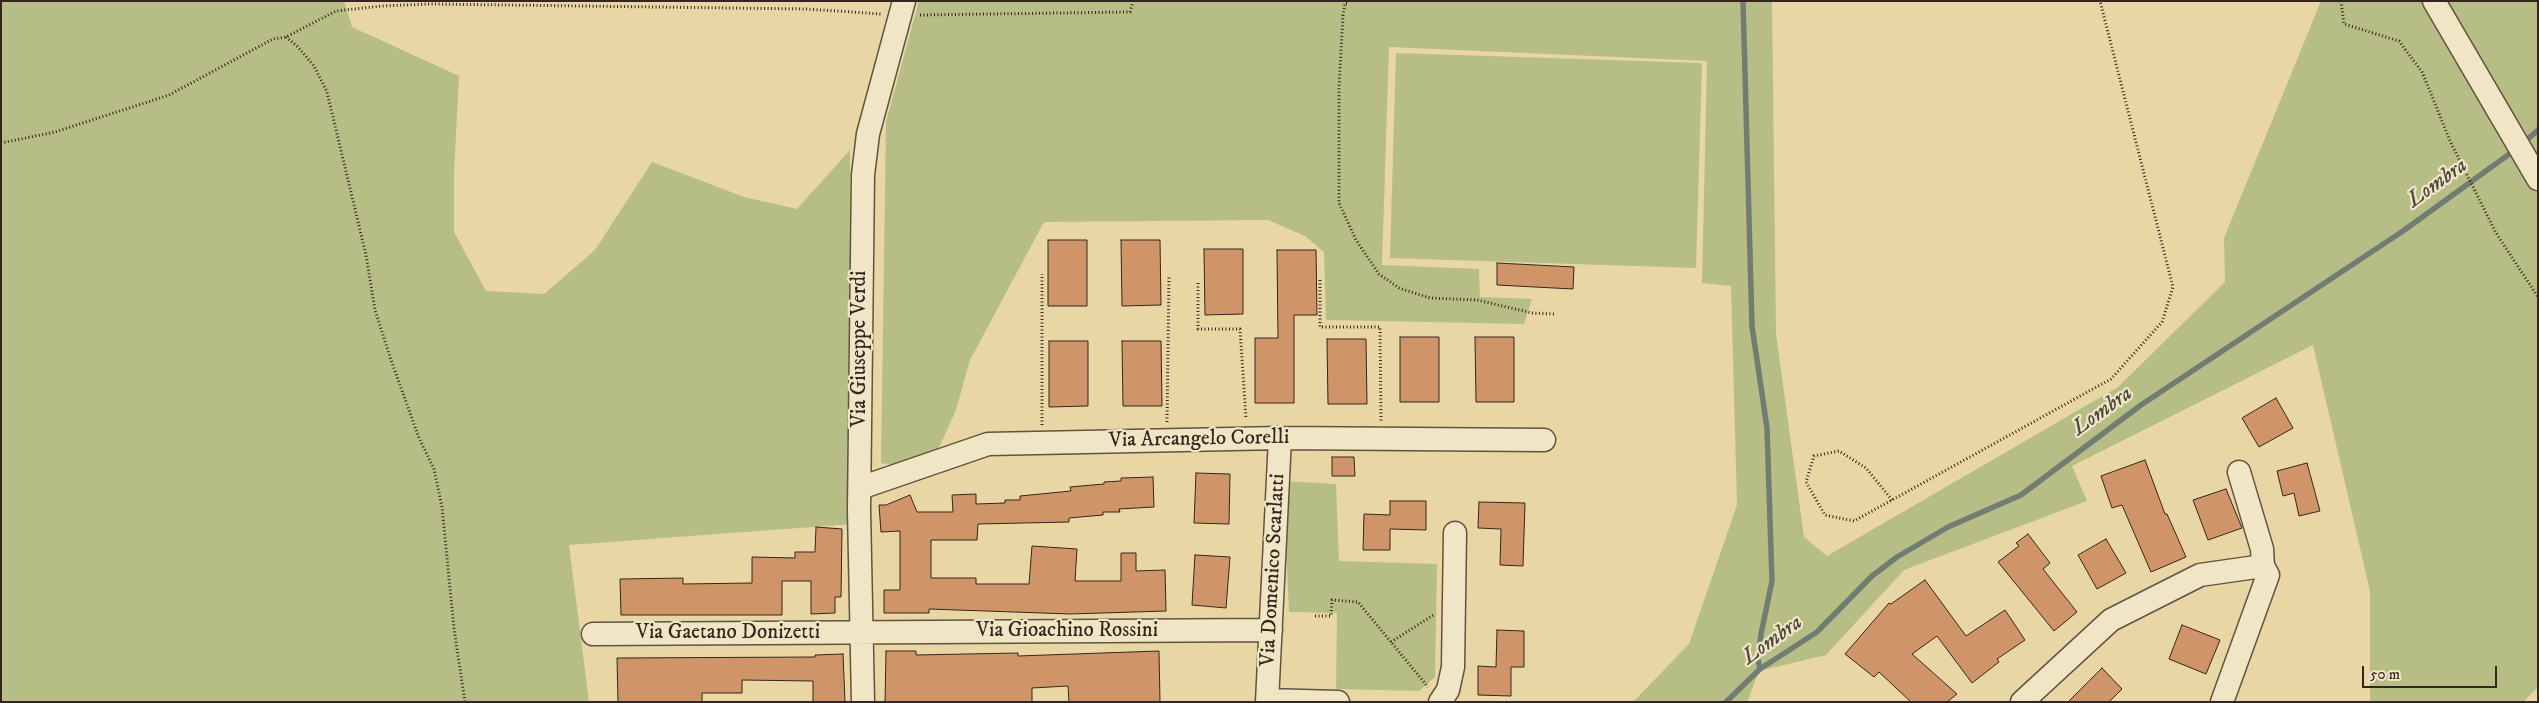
<!DOCTYPE html>
<html>
<head>
<meta charset="utf-8">
<style>
	body { margin:0 }
	#map { position:relative; width:2539px; height:703px; overflow:hidden; background:#e8d7a4; font-family:"IM FELL DW Pica",serif }
	canvas { display:block }
	.frame { position:absolute; inset:0; border:2px solid #36251e; pointer-events:none }
	.scale { position:absolute; left:2362px; top:666px; width:135px; height:22px; box-sizing:border-box; border:2px solid #36251e; border-top:0; padding-left:6px; font-size:15px; line-height:18px; white-space:nowrap; color:#36251e; -webkit-text-stroke:4px #f0e5c4; paint-order:stroke }
</style>
</head>
<body>
<div id="map">
<canvas width="2539" height="703"></canvas>
<div class="frame"></div>
<div class="scale">50 m</div>
</div>
<script>
const ctx = document.querySelector('canvas').getContext('2d');
ctx.lineJoin = 'round';
function paint(path, color) {
  ctx.fillStyle = color;
  ctx.fill(path, 'evenodd');
}
function shape(rows) {
  const path = new Path2D();
  for (const r of rows) {
    path.moveTo(r[0], r[1]);
    for (let i = 2; i < r.length; i += 2) path.lineTo(r[i], r[i + 1]);
  }
  return path;
}
function trace(path, color, width, dash) {
  ctx.strokeStyle = color;
  ctx.lineWidth = width;
  ctx.lineCap = dash ? 'butt' : 'round';
  ctx.setLineDash(dash || []);
  ctx.stroke(path);
}
function drawText(font, color, halo, rows, align = 'center') {
  ctx.font = font + ' "IM FELL DW Pica",serif';
  ctx.lineWidth = 4.5;
  ctx.setLineDash([]);
  ctx.textBaseline = 'middle';
  ctx.strokeStyle = halo;
  ctx.fillStyle = color;
  for (const [text, x, y, turn = 0] of rows) {
    ctx.save();
    ctx.translate(x, y);
    ctx.rotate((+turn || 0) * Math.PI / 180);
    ctx.textAlign = isNaN(turn) ? turn : align;
    if (halo) ctx.strokeText(text, 0, 0);
    ctx.fillText(text, 0, 0);
    ctx.restore();
  }
}
paint(shape([
	[1,1,344,1,352,27,459,76,454,173,454,232,486,291,544,294,595,250,652,162,744,197,797,209,850,150,853,524,569,545,589,702,1,702],
	[919,1,1772,1,1776,334,1804,537,1827,556,2118,387,2225,282,2224,238,2321,1,2538,1,2538,687,2523,702,2370,702,2370,591,2313,345,2072,466,2087,501,1904,570,1826,655,1759,671,1747,702,1633,702,1689,644,1737,505,1731,286,1702,283,1707,61,1389,47,1382,265,1479,269,1480,297,1532,299,1524,324,1326,320,1324,252,1305,236,1268,220,1044,222,970,360,956,410,936,454,899,466,881,463,886,122],
	[1396,53,1702,63,1696,268,1390,258],
	[1283,481,1336,484,1339,561,1437,564,1435,677,1419,691,1336,689,1337,613,1289,612]
]), '#b6be86');
trace(shape([
	[1743,1,1752,326,1767,428,1772,581,1761,634,1758,659,1760,669],
	[2529,138,2538,130],
	[1726,702,1760,669,1817,632,1872,576,1897,557,1948,527,2021,495,2141,405,2403,231,2508,155]
]), '#717d73', 5.5);
const building = shape([
	[1048,240,1087,240,1087,306,1048,306,1048,240],
	[1121,240,1160,240,1161,305,1122,306,1121,240],
	[1204,249,1243,249,1243,314,1205,315,1204,249],
	[1277,250,1316,250,1317,315,1294,315,1294,403,1255,403,1255,338,1278,338,1277,250],
	[1497,263,1574,267,1573,289,1497,285,1497,263],
	[1400,337,1439,337,1439,402,1400,402,1400,337],
	[1475,337,1514,337,1514,402,1476,402,1475,337],
	[1327,339,1366,339,1367,404,1328,404,1327,339],
	[1049,341,1088,341,1088,406,1049,407,1049,341],
	[1122,341,1161,341,1162,406,1123,406,1122,341],
	[2276,398,2293,428,2259,447,2242,418,2276,398],
	[1332,457,1354,457,1355,476,1332,476,1332,457],
	[2145,460,2165,514,2167,514,2186,557,2151,572,2122,505,2112,508,2101,476,2145,460],
	[2307,463,2320,511,2299,516,2294,493,2283,496,2277,471,2307,463],
	[1196,473,1230,474,1229,524,1194,523,1196,473],
	[1153,477,1154,507,1119,509,1120,512,1103,512,1103,515,1069,518,1069,522,978,524,977,540,931,540,931,578,976,578,976,584,1029,584,1032,546,1077,549,1075,581,1121,581,1121,553,1136,553,1136,571,1165,570,1166,611,1070,614,929,609,929,613,884,613,884,590,900,590,900,531,881,532,879,505,886,505,910,495,917,512,953,512,952,495,976,494,976,504,1005,503,1005,500,1020,500,1020,496,1071,491,1070,487,1104,484,1104,482,1121,481,1121,478,1153,477],
	[2226,489,2242,528,2208,540,2193,500,2226,489],
	[1390,501,1426,501,1426,530,1390,529,1390,550,1363,550,1364,514,1390,515,1390,501],
	[1479,502,1525,503,1523,566,1500,565,1501,529,1478,528,1479,502],
	[816,527,842,529,841,597,835,597,835,613,811,614,811,581,782,581,782,615,621,615,620,579,683,578,683,584,752,583,752,557,795,558,795,552,815,552,816,527],
	[2028,534,2050,563,2043,569,2077,612,2054,631,1998,562,2019,546,2016,543,2028,534],
	[2106,539,2126,573,2097,589,2078,555,2106,539],
	[1195,555,1230,557,1226,608,1192,605,1195,555],
	[1925,580,1966,636,2005,610,2025,640,1997,659,1999,662,1972,683,1937,636,1912,654,1957,694,1947,702,1911,702,1879,672,1874,677,1845,654,1889,603,1891,604,1925,580],
	[2182,625,2220,640,2206,674,2169,659,2182,625],
	[1497,630,1524,631,1524,667,1511,667,1511,696,1478,695,1478,666,1496,667,1497,630],
	[886,651,916,651,916,655,1018,653,1018,656,1159,651,1160,702,1069,702,1068,686,1032,688,1032,702,885,702,886,651],
	[843,654,845,702,813,702,813,681,742,680,742,693,702,693,702,702,618,702,617,658,815,657,815,655,843,654],
	[2102,668,2122,689,2109,702,2068,702,2102,668]
]);
paint(building, '#cf9569');
trace(building, '#36251e', 1);
const minor = shape([
	[2434,1,2538,179],
	[860,488,988,444,1280,438,1544,440],
	[593,634,1271,630],
	[1267,700,1338,702],
	[863,702,859,510,863,175,868,134,904,1],
	[1267,702,1280,438],
	[1440,702,1448,690,1453,667,1455,533],
	[2022,702,2111,620,2200,575,2263,566],
	[2222,702,2268,575,2263,566,2262,549,2239,472]
]);
trace(minor, '#625240', 25);
trace(shape([
	[2341,1,2344,24,2399,41,2422,72,2451,143,2496,233,2538,297],
	[1347,3,1345,3,1343,15,1339,88,1339,203,1356,240,1379,274,1399,288,1430,298,1477,300,1532,313,1554,314],
	[920,15,1130,12,1133,1],
	[286,37,298,47,314,66,327,92,366,255,375,310,391,360,419,438,434,469,442,507,454,629,465,702],
	[1,143,55,132,169,95,273,39,286,37,336,11,382,6,431,4,807,9,881,14],
	[1320,280,1320,327,1380,327,1381,421],
	[1198,283,1198,329,1240,329,1246,419],
	[1167,422,1169,276],
	[1042,425,1042,274],
	[1892,500,1866,468,1839,451,1814,456,1806,482,1825,515,1854,521,2111,379,2162,322,2173,287,2100,1],
	[1315,616,1331,616,1332,600,1358,602,1428,687],
	[1391,642,1435,614]
]), '#36251e', 3, [1, 2.5]);
trace(minor, '#f0e5c4', 22);
drawText('21px', '#36251e', '#f0e5c4', [
	["Via Giuseppe Verdi",861,349,-90],
	["Via Arcangelo Corelli",1199,440,-1],
	["Via Domenico Scarlatti",1274,570,-87],
	["Via Gioachino Rossini",1067,632],
	["Via Gaetano Donizetti",728,634]
]);
drawText('italic 22px', '#4e4a42', '#f0e5c4', [
	["Lombra",2438,184,-36],
	["Lombra",2103,412,-36],
	["Lombra",1773,641,-36]
]);
</script>
</body>
</html>
